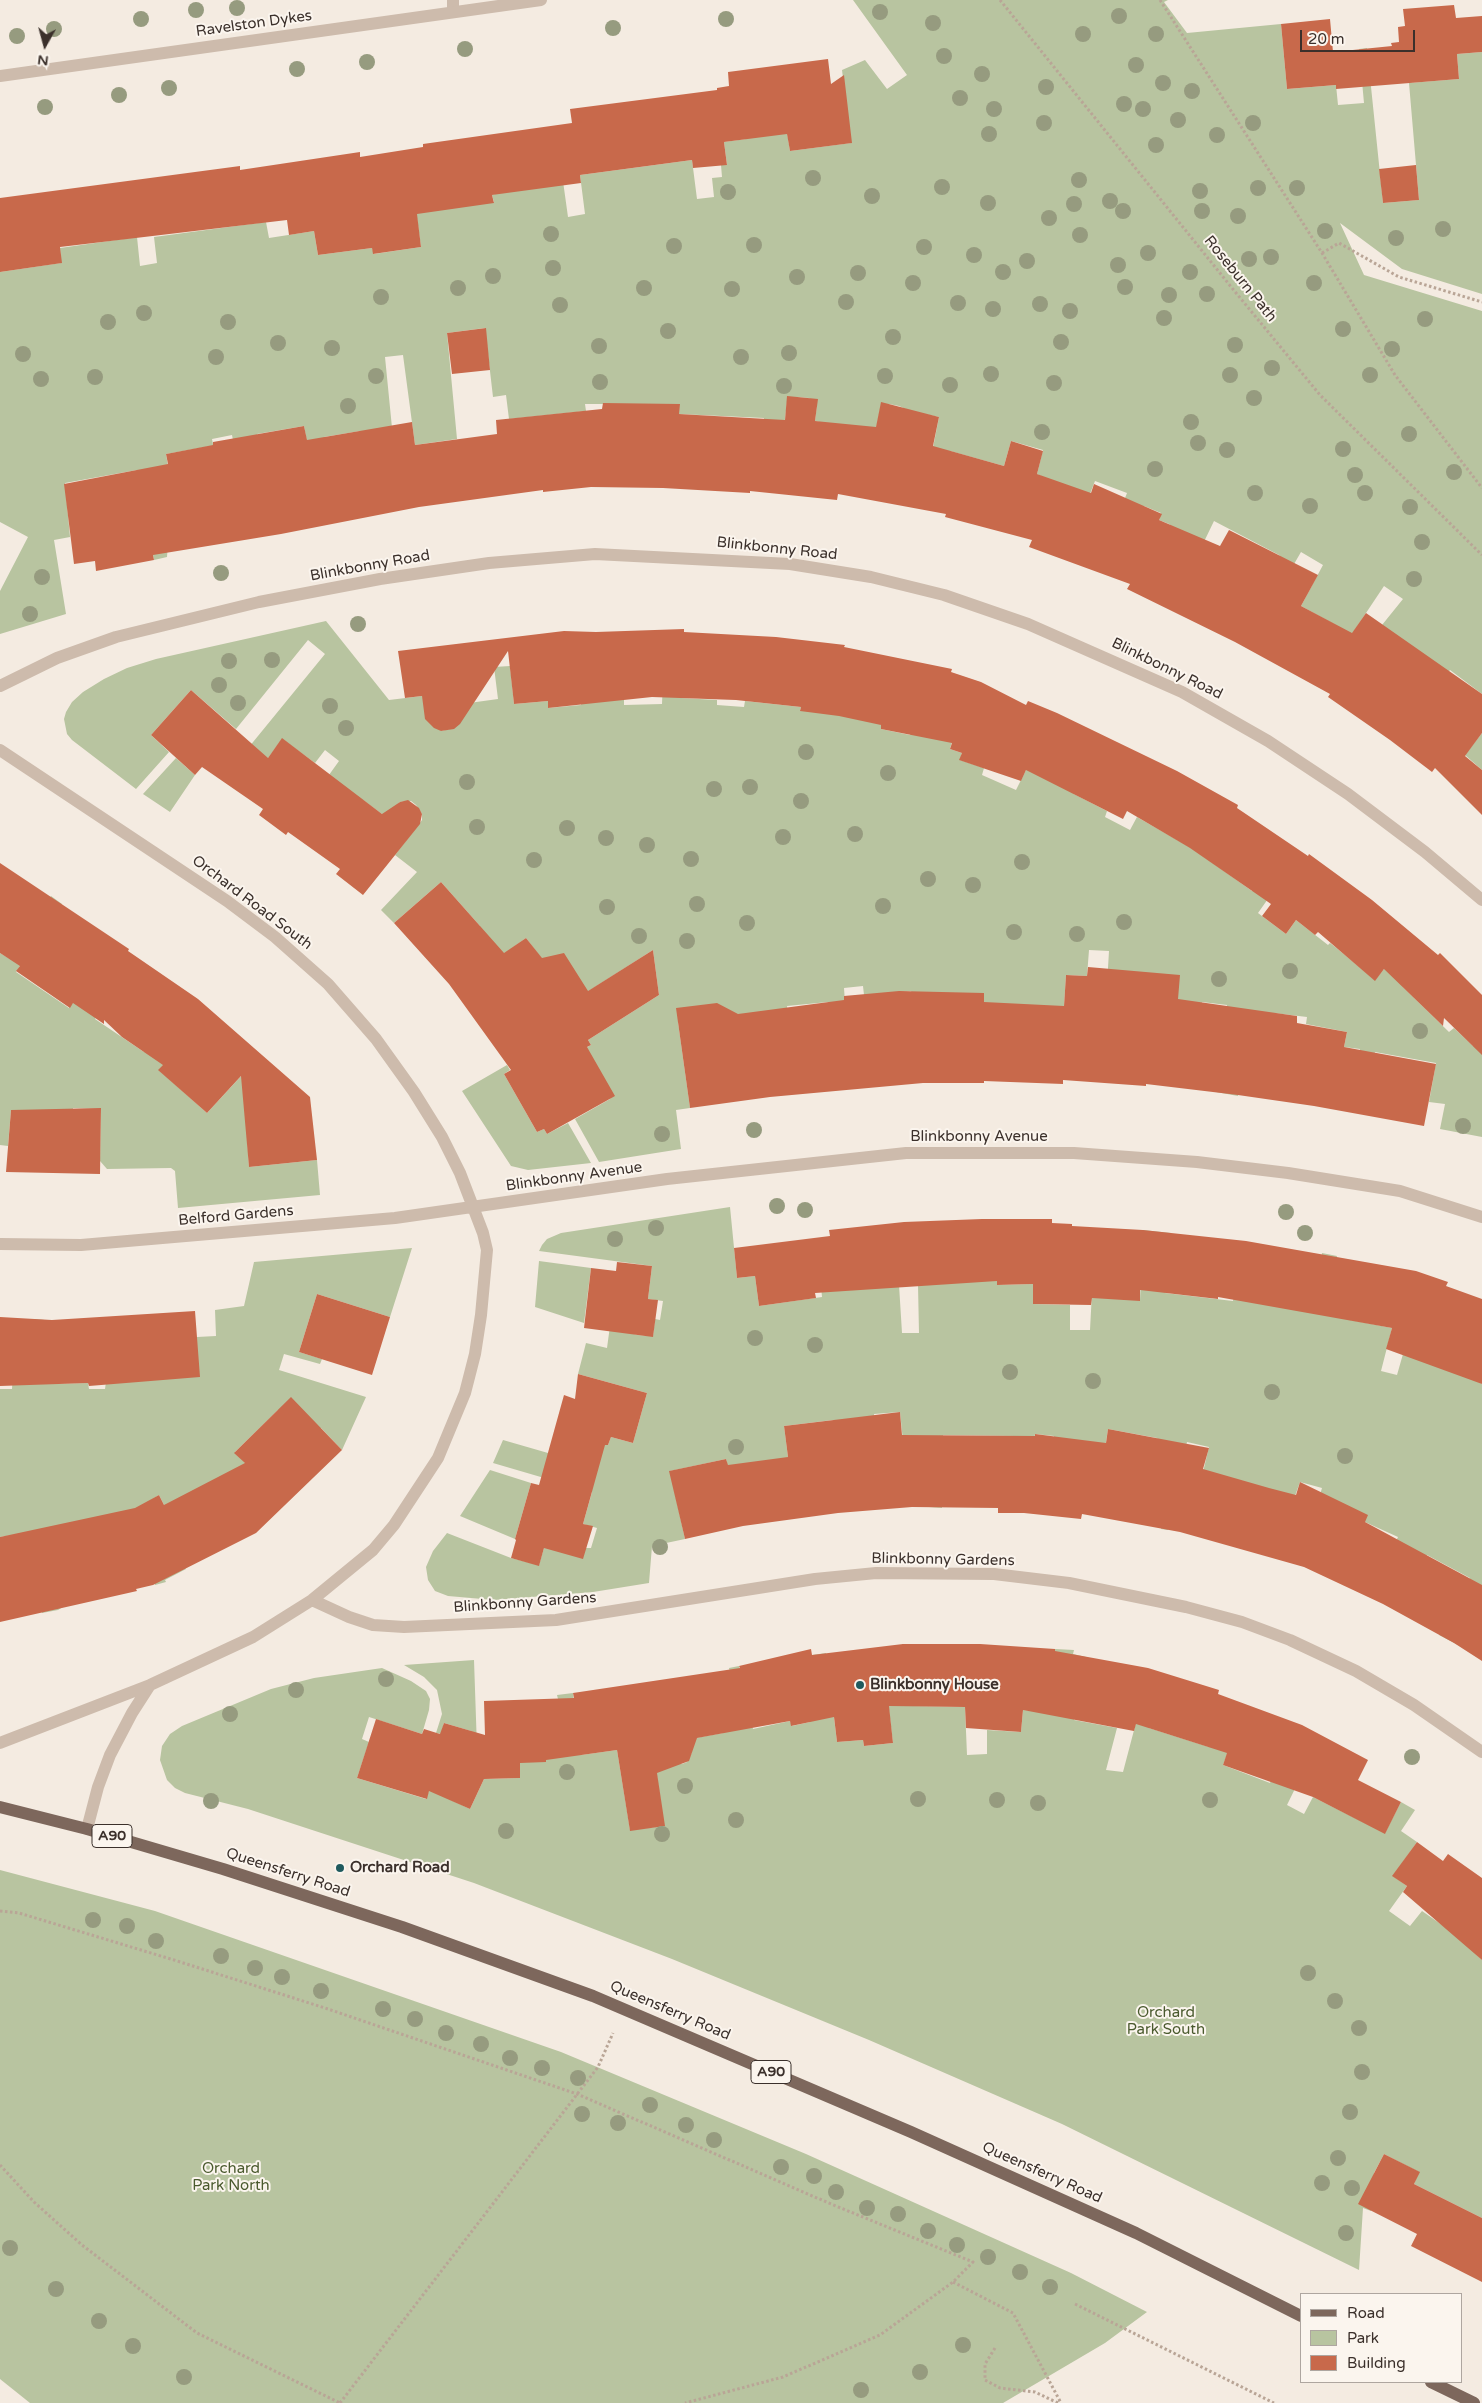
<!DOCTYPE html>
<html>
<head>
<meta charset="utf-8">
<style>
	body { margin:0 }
	#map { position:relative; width:1482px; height:2403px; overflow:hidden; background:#f4ebe1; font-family:"Varela Round",sans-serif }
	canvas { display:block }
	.legend { position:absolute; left:1300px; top:2293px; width:162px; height:90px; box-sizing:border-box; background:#fbf5ee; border:1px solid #aea6a0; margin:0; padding:6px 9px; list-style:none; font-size:15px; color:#3b302b }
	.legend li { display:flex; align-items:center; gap:10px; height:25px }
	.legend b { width:25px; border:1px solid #aea6a0 }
	.north { position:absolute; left:20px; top:20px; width:50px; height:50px; -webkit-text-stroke:4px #fbf5ee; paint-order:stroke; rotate:187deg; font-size:14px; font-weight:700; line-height:20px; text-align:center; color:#3b302b }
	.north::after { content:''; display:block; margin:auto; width:18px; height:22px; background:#3b302b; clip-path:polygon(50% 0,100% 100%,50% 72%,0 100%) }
	.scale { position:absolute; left:1300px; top:30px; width:115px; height:22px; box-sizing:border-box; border:2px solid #3b302b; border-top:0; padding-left:6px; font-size:15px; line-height:18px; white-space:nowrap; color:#3b302b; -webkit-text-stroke:4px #fbf5ee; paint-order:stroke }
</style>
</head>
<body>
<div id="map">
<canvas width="1482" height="2403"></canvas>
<ul class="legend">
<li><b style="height:6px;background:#7d675c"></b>Road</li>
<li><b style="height:14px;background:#b8c4a0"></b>Park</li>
<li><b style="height:14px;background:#c8694b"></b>Building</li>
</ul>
<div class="north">N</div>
<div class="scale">20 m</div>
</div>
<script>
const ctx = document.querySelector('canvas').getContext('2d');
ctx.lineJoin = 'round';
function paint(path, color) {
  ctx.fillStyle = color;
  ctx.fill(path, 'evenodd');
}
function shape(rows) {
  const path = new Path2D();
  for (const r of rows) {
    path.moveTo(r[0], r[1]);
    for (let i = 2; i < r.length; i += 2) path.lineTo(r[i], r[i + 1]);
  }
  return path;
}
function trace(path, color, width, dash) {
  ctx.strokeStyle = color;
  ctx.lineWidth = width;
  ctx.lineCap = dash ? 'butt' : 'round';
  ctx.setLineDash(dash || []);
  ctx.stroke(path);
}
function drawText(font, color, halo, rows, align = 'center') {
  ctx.font = font + ' "Varela Round",sans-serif';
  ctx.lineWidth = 4;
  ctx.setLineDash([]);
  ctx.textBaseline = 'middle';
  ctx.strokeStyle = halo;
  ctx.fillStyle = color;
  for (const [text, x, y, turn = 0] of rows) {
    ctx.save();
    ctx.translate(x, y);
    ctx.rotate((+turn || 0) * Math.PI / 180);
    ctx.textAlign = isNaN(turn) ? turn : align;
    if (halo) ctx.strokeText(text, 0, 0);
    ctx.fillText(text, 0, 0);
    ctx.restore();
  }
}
paint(shape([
	[853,0,1168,0,1164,2,1187,33,1281,24,1287,89,1336,85,1338,105,1364,103,1359,49,1367,48,1383,203,1419,200,1409,83,1459,79,1457,54,1482,52,1482,294,1402,269,1340,223,1364,275,1482,311,1482,694,1450,670,1418,712,1382,625,1403,599,1384,586,1352,634,1301,606,1323,565,1301,552,1290,571,1279,555,1214,521,1200,550,1169,524,1159,520,1161,513,1144,506,1110,536,1127,493,1095,481,1088,499,1037,474,1043,450,1011,441,1004,466,950,451,930,463,939,417,910,411,899,406,889,404,881,405,875,434,815,421,817,405,809,398,795,397,787,402,781,453,763,451,764,418,679,414,679,404,585,404,586,411,509,419,506,395,493,397,485,328,447,333,457,439,415,445,403,355,385,357,394,448,360,431,324,437,333,486,316,489,304,426,257,434,250,530,232,435,212,439,220,481,211,446,166,454,172,489,167,557,154,560,137,470,65,483,70,537,54,540,66,614,0,634,0,591,28,537,0,522,0,272,61,263,60,248,137,237,140,266,157,263,154,237,266,222,269,238,314,231,318,255,372,248,374,254,421,247,414,197,494,202,492,195,562,174,568,217,585,214,580,175,692,160,697,199,714,197,712,178,722,177,721,165,727,165,724,142,746,139,745,131,786,126,790,151,851,143,842,70,865,60,887,89,907,75],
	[326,621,389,700,422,696,441,731,454,728,462,704,498,699,494,667,510,666,514,704,548,701,548,708,581,705,581,664,624,698,624,705,662,704,664,652,683,653,681,698,717,700,717,705,744,707,745,701,801,707,800,711,823,676,881,725,881,729,910,735,925,688,952,742,950,749,962,753,960,760,984,768,982,775,1016,790,1027,768,1094,755,1074,794,1107,811,1105,817,1130,830,1137,817,1193,849,1252,891,1287,872,1258,913,1286,934,1296,920,1328,945,1330,943,1334,946,1375,980,1394,957,1403,987,1449,1032,1454,1028,1473,1046,1482,1036,1482,1137,1440,1129,1445,1104,1429,1102,1436,1063,1375,1052,1370,1074,1356,1071,1360,1049,1344,1047,1347,1032,1306,1024,1307,1017,1274,1013,1245,1031,1238,1096,1216,1092,1227,1005,1202,1002,1199,1026,1105,1018,1109,951,1089,950,1087,976,1066,975,1064,1006,984,1018,984,993,912,993,911,991,864,995,863,986,844,988,848,1045,831,1046,828,1002,787,1006,790,1032,678,1022,690,1108,676,1110,681,1149,599,1162,575,1119,610,1099,612,1092,570,1057,591,1045,588,1040,659,995,653,950,551,1015,545,963,526,938,454,990,464,940,480,926,441,882,394,923,381,910,417,872,395,855,422,820,422,814,416,805,411,801,400,802,386,817,363,800,323,851,306,807,339,761,325,750,315,763,282,739,242,794,222,780,325,654,308,640,236,729,191,690,151,735,169,752,136,789,72,740,67,734,64,719,66,712,72,702,83,692,104,679,127,668,156,659],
	[1482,733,1482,770,1465,755],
	[176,758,195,775,170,812,143,794],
	[51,896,62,904,16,972,69,1008,97,968,129,969,95,1019,144,1052,191,1034,159,1070,207,1113,243,1074,249,1167,317,1160,320,1195,178,1208,175,1171,171,1168,107,1169,100,1161,101,1109,73,1108,73,1119,20,1117,20,1110,11,1110,8,1146,0,1145,0,953,10,959],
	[507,1065,510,1070,504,1074,537,1132,544,1129,547,1134,568,1123,591,1163,528,1170,511,1166,462,1091],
	[730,1207,737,1278,755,1276,759,1306,822,1297,819,1264,899,1285,902,1333,919,1333,918,1285,997,1219,997,1285,1033,1284,1033,1304,1070,1305,1070,1330,1090,1330,1092,1292,1140,1300,1143,1230,1171,1233,1165,1293,1233,1301,1238,1264,1318,1278,1322,1253,1337,1256,1325,1315,1392,1328,1381,1371,1397,1375,1409,1333,1482,1384,1482,1608,1458,1645,1439,1635,1470,1578,1427,1555,1412,1582,1384,1567,1398,1537,1365,1522,1306,1567,1299,1565,1322,1488,1300,1482,1295,1496,1203,1472,1209,1447,1187,1442,1168,1530,1161,1529,1172,1464,1157,1438,1108,1429,1104,1455,1054,1443,1054,1436,1035,1434,1027,1507,1015,1436,943,1435,942,1508,929,1507,903,1441,900,1412,874,1414,877,1443,833,1420,784,1426,788,1457,742,1526,726,1459,670,1471,685,1539,652,1546,649,1583,593,1592,494,1600,448,1596,435,1591,428,1580,426,1567,433,1551,447,1533,511,1558,539,1565,544,1548,591,1548,597,1528,583,1524,592,1492,493,1463,503,1440,548,1453,582,1438,608,1445,611,1437,633,1443,647,1393,578,1374,586,1343,607,1348,610,1326,637,1335,653,1336,655,1319,660,1320,663,1301,648,1299,652,1266,539,1251,542,1245,547,1239,561,1233],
	[412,1248,390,1317,317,1294,299,1352,322,1359,320,1364,284,1354,279,1370,366,1397,342,1450,321,1428,307,1441,278,1410,235,1452,285,1505,164,1505,159,1495,151,1500,186,1569,165,1580,166,1582,155,1585,148,1555,58,1610,42,1613,26,1533,0,1537,0,1389,12,1389,14,1351,33,1352,35,1319,45,1320,48,1384,88,1383,89,1389,105,1389,106,1382,197,1337,216,1336,215,1310,244,1306,254,1262],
	[539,1261,591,1268,584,1323,535,1307],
	[490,1470,531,1483,515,1539,460,1516],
	[902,1644,913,1644,913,1706,965,1707,967,1755,987,1754,987,1730,1021,1732,1023,1710,1051,1712,1055,1649,1074,1650,1073,1654,1086,1657,1074,1720,1117,1728,1106,1770,1123,1772,1143,1696,1158,1700,1149,1728,1209,1747,1246,1705,1223,1765,1270,1783,1284,1746,1311,1756,1287,1805,1304,1814,1313,1797,1385,1833,1401,1802,1415,1810,1401,1831,1417,1842,1393,1876,1407,1886,1389,1911,1410,1926,1422,1911,1458,1936,1482,1960,1482,2218,1414,2184,1419,2172,1384,2154,1374,2173,1371,2211,1363,2208,1359,2270,1062,2124,869,2040,672,1959,474,1883,248,1809,185,1793,175,1788,167,1780,160,1760,162,1746,170,1734,182,1726,271,1689,314,1678,382,1668,411,1681,426,1691,430,1699,429,1710,422,1734,369,1717,362,1739,369,1742,357,1778,426,1799,433,1779,451,1800,470,1809,484,1779,520,1778,520,1763,558,1699,557,1695,573,1693,581,1755,617,1750,630,1830,664,1826,644,1684,677,1764,682,1764,687,1762,692,1752,690,1739,723,1733,717,1700,734,1697,729,1668,739,1666,753,1729,790,1721,792,1726,810,1722,801,1684,812,1655,826,1653,837,1742,863,1740,864,1746,893,1743,885,1677,904,1675],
	[474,1660,477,1748,471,1731,444,1723,441,1734,436,1733,442,1714,437,1690,424,1677,404,1665],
	[0,1870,155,1911,561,2052,806,2154,1071,2273,1147,2312,1105,2343,1003,2403,30,2403,0,2379]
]), '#b8c4a0');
paint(shape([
	[1454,5,1456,18,1482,16,1482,52,1457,54,1459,79,1336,89,1336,85,1287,89,1281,24,1330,19,1333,52,1392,46,1391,43,1399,42,1398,27,1405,26,1403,9],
	[828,59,831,84,844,75,852,143,790,151,787,134,724,142,727,165,693,168,692,160,580,175,581,183,492,195,494,203,417,214,421,247,373,254,372,248,318,255,314,231,289,235,287,220,60,247,62,263,0,272,0,198,240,166,240,170,360,152,360,157,423,147,423,144,572,123,570,109,717,90,717,88,729,86,728,72],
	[1416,165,1419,200,1383,203,1379,169],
	[486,328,490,370,452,374,447,333],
	[787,396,818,399,815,421,876,427,881,402,939,417,933,446,1004,466,1011,441,1043,451,1037,474,1091,493,1094,484,1162,514,1159,520,1220,546,1229,530,1318,575,1301,606,1352,633,1366,613,1482,694,1482,733,1465,756,1482,770,1482,815,1435,768,1432,772,1390,740,1328,697,1330,694,1235,642,1127,589,1130,584,1029,547,1032,540,945,517,946,514,838,494,837,500,750,491,750,493,663,488,591,487,543,492,543,490,419,507,281,534,153,555,154,560,96,571,95,561,74,564,64,484,168,464,166,454,213,445,213,442,304,426,307,440,412,422,415,445,497,434,496,420,602,409,603,403,680,404,679,414,785,420],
	[684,629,684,632,776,637,845,645,844,647,952,669,951,672,981,682,1026,705,1028,701,1057,713,1177,771,1238,805,1237,808,1308,856,1309,854,1372,900,1438,955,1440,953,1482,995,1482,1055,1444,1018,1443,1026,1384,969,1375,981,1318,932,1315,935,1296,920,1286,934,1262,916,1271,904,1190,848,1127,811,1123,819,1026,770,1021,781,959,760,962,753,950,749,952,743,881,729,881,725,839,716,800,711,801,707,736,700,652,697,548,708,548,701,514,704,508,651,460,724,454,729,441,731,434,728,425,719,422,696,405,698,398,651,564,631,596,632],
	[191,690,268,758,282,738,382,814,400,802,408,800,419,808,422,814,420,824,363,895,336,874,340,869,288,832,286,835,259,815,263,809,202,767,195,775,151,735],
	[0,863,129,949,128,951,198,999,310,1097,317,1160,249,1167,241,1076,207,1113,158,1070,163,1065,122,1037,104,1020,104,1024,73,1003,70,1008,16,971,20,966,0,953],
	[441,882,504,953,526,938,542,958,564,953,588,991,653,950,659,995,588,1040,591,1045,587,1047,615,1096,547,1134,544,1129,537,1132,504,1074,511,1070,449,984,394,923],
	[1088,967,1180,975,1178,999,1297,1016,1297,1023,1347,1032,1344,1047,1436,1064,1424,1126,1314,1106,1238,1095,1146,1084,1146,1086,1063,1080,1063,1084,984,1081,984,1083,923,1083,770,1097,690,1108,676,1008,717,1003,738,1014,844,1000,844,996,899,991,984,993,984,1002,1064,1006,1066,975,1087,976],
	[101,1108,100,1174,6,1172,11,1110],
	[982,1219,1052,1219,1052,1223,1072,1224,1072,1226,1143,1230,1246,1241,1416,1271,1448,1282,1446,1286,1482,1299,1482,1384,1386,1349,1392,1328,1218,1297,1218,1299,1140,1290,1140,1301,1092,1298,1091,1305,1033,1304,1033,1284,997,1285,997,1281,815,1293,816,1298,759,1306,755,1276,737,1278,734,1248,830,1236,829,1230,904,1222],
	[617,1262,652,1266,648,1299,658,1300,653,1337,584,1328,591,1268,616,1271],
	[317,1294,390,1317,372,1375,299,1352],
	[195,1311,200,1377,89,1386,88,1383,0,1386,0,1317,52,1320],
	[578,1374,647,1393,633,1443,611,1437,608,1445,605,1445,583,1524,593,1526,583,1559,544,1548,539,1566,511,1558,516,1540,515,1539,531,1483,539,1485,564,1395,575,1399],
	[291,1397,342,1450,256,1533,153,1585,136,1589,137,1591,0,1622,0,1537,135,1508,159,1495,164,1505,245,1463,234,1453],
	[900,1412,902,1435,1035,1436,1035,1434,1106,1443,1108,1429,1209,1448,1203,1469,1269,1488,1296,1495,1300,1482,1368,1515,1365,1522,1482,1585,1482,1661,1454,1643,1383,1604,1304,1567,1180,1532,1082,1514,1081,1519,1024,1513,998,1513,998,1508,912,1507,838,1513,743,1526,685,1539,669,1471,726,1459,728,1465,788,1457,784,1426],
	[903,1644,980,1644,1055,1649,1055,1651,1148,1668,1219,1690,1218,1694,1302,1725,1368,1760,1358,1780,1401,1802,1385,1834,1313,1797,1223,1765,1227,1753,1136,1724,1134,1731,1023,1710,1021,1732,966,1728,965,1707,889,1706,893,1743,864,1746,863,1740,837,1742,834,1717,791,1726,790,1721,697,1738,689,1761,657,1773,665,1826,630,1831,617,1750,546,1760,546,1762,520,1763,520,1778,484,1779,470,1809,429,1791,427,1799,357,1778,376,1719,422,1734,424,1729,440,1734,444,1723,485,1735,484,1701,574,1698,573,1693,740,1668,739,1666,811,1649,812,1655],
	[1417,1842,1443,1861,1448,1854,1482,1878,1482,1960,1403,1892,1407,1886,1392,1876],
	[1384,2154,1420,2172,1414,2184,1482,2218,1482,2282,1411,2246,1417,2234,1358,2204]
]), '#c8694b');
trace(shape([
	[1000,0,1232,288,1320,395,1482,555],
	[1160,0,1322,253,1395,375,1482,488],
	[1322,253,1339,243,1399,277,1482,302],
	[0,1911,19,1913,174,1960,325,2008,577,2094,831,2204,973,2262,953,2282,880,2335,783,2377,685,2403],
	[0,2165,34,2202,82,2245,197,2333,340,2403],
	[953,2282,1013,2313,1061,2403],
	[1075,2304,1274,2403],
	[995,2348,985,2364,985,2380,1000,2388,1035,2392,1058,2403],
	[340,2403,598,2067,613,2033]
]), '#b9a596', 3, [2.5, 2.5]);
trace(shape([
	[453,0,453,12],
	[0,686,57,658,116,637,259,602,380,579,489,563,595,554,790,564,871,577,944,595,1028,624,1182,692,1268,741,1348,794,1425,852,1482,900],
	[0,750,227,901,275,937,328,984,376,1039,414,1092,442,1137,460,1173,483,1233,487,1250,481,1315,475,1354,465,1393,438,1458,394,1525,373,1550,312,1600,253,1637,150,1685,0,1743],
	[0,1244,81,1245,395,1218,667,1179,906,1153,1074,1153,1197,1162,1288,1173,1400,1191,1482,1217],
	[312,1600,349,1617,373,1625,404,1627,556,1620,815,1579,876,1573,994,1574,1069,1583,1186,1607,1242,1622,1290,1640,1356,1671,1414,1705,1482,1752],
	[87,1829,98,1787,110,1755,132,1713,150,1685]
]), '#cdbbac', 12);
trace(shape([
	[0,76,541,0]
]), '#cdbbac', 12);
trace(shape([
	[0,1807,87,1829,223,1869,402,1927,593,1996,911,2132,1136,2233,1301,2316],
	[1431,2382,1474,2403]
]), '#7d675c', 12);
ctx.fillStyle = '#969b7f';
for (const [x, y] of [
	[237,8],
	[196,10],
	[880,12],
	[1119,16],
	[141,19],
	[726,19],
	[933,23],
	[613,28],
	[54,29],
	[1083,34],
	[1156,34],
	[17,36],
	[465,49],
	[944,56],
	[367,62],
	[1136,65],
	[297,69],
	[982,74],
	[1163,83],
	[1046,87],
	[169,88],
	[1192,91],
	[119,95],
	[960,98],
	[1124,104],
	[45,107],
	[994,109],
	[1143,109],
	[1178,120],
	[1044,123],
	[1253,123],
	[989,134],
	[1217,135],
	[1156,145],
	[813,178],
	[1079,180],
	[942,187],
	[1258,188],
	[1297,188],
	[1200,191],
	[728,192],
	[872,196],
	[1110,201],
	[988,203],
	[1074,204],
	[1123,211],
	[1202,211],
	[1238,216],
	[1049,218],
	[1443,229],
	[1325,231],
	[551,234],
	[1080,235],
	[1396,238],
	[754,245],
	[674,246],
	[924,247],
	[1148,253],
	[974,255],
	[1271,257],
	[1249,259],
	[1027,261],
	[1118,265],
	[553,268],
	[1003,272],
	[1190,272],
	[858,273],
	[493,276],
	[797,277],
	[913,283],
	[1314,283],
	[1125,287],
	[458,288],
	[644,288],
	[732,289],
	[1207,294],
	[1169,295],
	[381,297],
	[846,302],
	[958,303],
	[1040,304],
	[560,305],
	[993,309],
	[1070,311],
	[144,313],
	[1164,318],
	[1425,319],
	[108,322],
	[228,322],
	[1343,329],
	[668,331],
	[893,337],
	[1061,342],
	[278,343],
	[1235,345],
	[599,346],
	[332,348],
	[1392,349],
	[789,353],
	[23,354],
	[216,357],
	[741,357],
	[1272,368],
	[991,374],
	[1230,375],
	[1370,375],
	[376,376],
	[885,376],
	[95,377],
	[41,379],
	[600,382],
	[1054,383],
	[950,385],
	[784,386],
	[1254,398],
	[348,406],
	[1191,422],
	[1042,432],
	[1409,434],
	[1198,443],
	[1343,449],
	[1227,450],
	[1155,469],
	[1454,472],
	[1355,475],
	[1255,493],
	[1365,493],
	[1310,506],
	[1410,507],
	[1422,542],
	[221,573],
	[42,577],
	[1414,579],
	[30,614],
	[358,624],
	[272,660],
	[229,661],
	[219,685],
	[238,703],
	[330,706],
	[346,728],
	[806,752],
	[888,773],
	[467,782],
	[750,787],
	[714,789],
	[801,801],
	[477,827],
	[567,828],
	[855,834],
	[783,837],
	[606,838],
	[647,845],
	[691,859],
	[534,860],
	[1022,862],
	[928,879],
	[973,885],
	[697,904],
	[883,906],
	[607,907],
	[1124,922],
	[747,923],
	[1014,932],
	[1077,934],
	[639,936],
	[687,941],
	[1290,971],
	[1219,979],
	[1420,1031],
	[1463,1126],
	[754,1130],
	[662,1134],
	[777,1206],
	[805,1210],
	[1286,1212],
	[656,1228],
	[1305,1233],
	[615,1239],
	[755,1338],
	[815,1345],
	[1010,1372],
	[1093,1381],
	[1272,1392],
	[736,1447],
	[1345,1456],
	[660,1547],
	[386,1679],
	[296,1690],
	[230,1714],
	[1412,1757],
	[567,1772],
	[685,1786],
	[918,1799],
	[997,1800],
	[1210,1800],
	[211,1801],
	[1038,1803],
	[736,1820],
	[506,1831],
	[662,1834],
	[93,1920],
	[127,1926],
	[156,1941],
	[221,1956],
	[255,1968],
	[1308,1973],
	[282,1977],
	[321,1991],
	[1335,2001],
	[383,2009],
	[415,2019],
	[1359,2028],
	[446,2033],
	[481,2044],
	[510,2058],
	[542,2068],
	[1362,2072],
	[578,2078],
	[650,2105],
	[1350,2112],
	[582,2114],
	[618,2123],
	[686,2125],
	[714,2140],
	[1338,2158],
	[781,2167],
	[814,2176],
	[1322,2183],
	[1352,2188],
	[836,2192],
	[867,2208],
	[898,2214],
	[928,2231],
	[1346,2233],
	[957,2245],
	[10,2248],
	[988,2257],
	[1020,2272],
	[1050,2287],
	[56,2289],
	[99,2321],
	[963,2345],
	[133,2346],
	[920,2372],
	[184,2377],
	[861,2390]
]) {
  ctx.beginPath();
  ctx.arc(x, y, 8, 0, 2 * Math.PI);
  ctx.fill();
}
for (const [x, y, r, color] of [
	[860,1685,5,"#1f5a5e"],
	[340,1868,5,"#1f5a5e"]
]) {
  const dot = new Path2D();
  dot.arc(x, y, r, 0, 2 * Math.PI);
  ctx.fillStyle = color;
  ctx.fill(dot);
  trace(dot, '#fbf5ee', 2);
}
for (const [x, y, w] of [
	[112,1836,40],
	[771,2072,40]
]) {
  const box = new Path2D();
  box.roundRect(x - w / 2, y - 11.5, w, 23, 4);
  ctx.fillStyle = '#fbf5ee';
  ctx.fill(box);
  trace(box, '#3b302b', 1);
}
drawText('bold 14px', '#3b302b', null, [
	["A90",112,1836],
	["A90",771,2072]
]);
drawText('15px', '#3b302b', '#fbf5ee', [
	["Ravelston Dykes",254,24,-8],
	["Roseburn Path",1240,279,51],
	["Blinkbonny Road",777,549,6],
	["Blinkbonny Road",370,566,-10],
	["Blinkbonny Road",1167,669,26],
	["Orchard Road South",252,903,37],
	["Blinkbonny Avenue",979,1137],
	["Blinkbonny Avenue",574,1177,-8],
	["Belford Gardens",236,1216,-5],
	["Blinkbonny Gardens",943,1560,1],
	["Blinkbonny Gardens",525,1603,-4],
	["Queensferry Road",288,1873,18],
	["Queensferry Road",670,2011,23],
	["Queensferry Road",1042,2173,24]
]);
drawText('bold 15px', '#3b302b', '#fbf5ee', [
	["Blinkbonny House",870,1685],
	["Orchard Road",350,1868]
], 'left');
drawText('15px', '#4a5a2e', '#fbf5ee', [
	["Orchard",1166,2013],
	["Park South",1166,2030],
	["Orchard",231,2169],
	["Park North",231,2186]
]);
</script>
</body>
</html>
